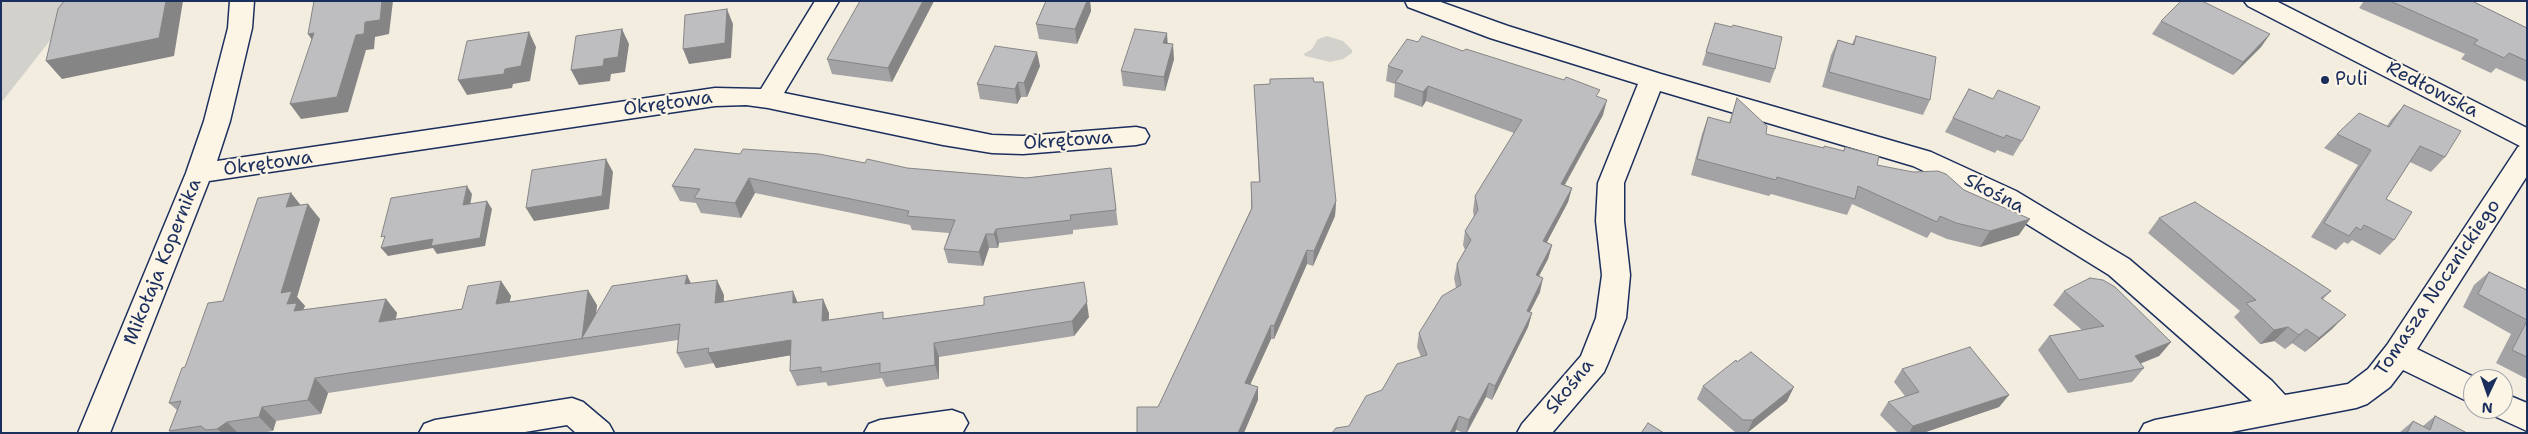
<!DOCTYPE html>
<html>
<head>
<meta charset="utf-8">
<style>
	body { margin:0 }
	#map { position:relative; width:2528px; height:434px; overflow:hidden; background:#f3ede0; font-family:"Shantell Sans",sans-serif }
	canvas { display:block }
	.frame { position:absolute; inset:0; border:2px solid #1b2f5e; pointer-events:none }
	.north { position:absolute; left:2463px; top:369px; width:50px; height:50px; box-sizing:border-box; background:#fcf5e5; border:1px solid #a2a6af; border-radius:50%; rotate:183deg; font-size:14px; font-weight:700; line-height:20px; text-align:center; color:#1b2f5e }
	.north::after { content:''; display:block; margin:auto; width:18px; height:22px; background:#1b2f5e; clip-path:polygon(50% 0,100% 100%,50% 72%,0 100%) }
</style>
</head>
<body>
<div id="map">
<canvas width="2528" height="434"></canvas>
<div class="frame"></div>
<div class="north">N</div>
</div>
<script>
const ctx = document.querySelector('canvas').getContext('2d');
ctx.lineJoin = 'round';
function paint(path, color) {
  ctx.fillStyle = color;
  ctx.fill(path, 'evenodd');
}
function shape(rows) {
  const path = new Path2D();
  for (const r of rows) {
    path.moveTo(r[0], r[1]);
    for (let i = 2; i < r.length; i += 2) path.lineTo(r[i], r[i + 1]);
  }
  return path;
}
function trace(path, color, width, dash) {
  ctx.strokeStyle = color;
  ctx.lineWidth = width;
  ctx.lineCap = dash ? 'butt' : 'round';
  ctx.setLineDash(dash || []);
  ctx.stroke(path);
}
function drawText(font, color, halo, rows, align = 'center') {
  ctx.font = font + ' "Shantell Sans",sans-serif';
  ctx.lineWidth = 4.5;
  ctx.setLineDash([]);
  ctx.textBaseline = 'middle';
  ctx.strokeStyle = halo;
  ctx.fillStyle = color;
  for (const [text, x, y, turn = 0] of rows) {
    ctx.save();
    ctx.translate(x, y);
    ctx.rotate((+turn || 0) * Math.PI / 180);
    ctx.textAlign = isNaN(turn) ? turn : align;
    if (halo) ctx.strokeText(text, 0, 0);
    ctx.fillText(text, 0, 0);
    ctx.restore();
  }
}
paint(shape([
	[1,1,81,1,1,103],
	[1327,36,1343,41,1352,50,1352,53,1343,59,1330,62,1305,56,1304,54,1312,49,1318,39]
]), '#d3d1cc');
const minor = shape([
	[230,1,254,1,252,28,230,121,217,161,715,88,761,89,815,1,839,1,784,93,992,135,1023,136,1136,127,1145,129,1149,136,1145,143,1136,145,1023,154,992,153,943,145,768,108,746,105,715,106,209,181,110,433,78,433,186,173,204,121,228,28,230,1],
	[1405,1,1438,1,1508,26,1661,74,1931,152,2016,191,2129,259,2272,381,2285,395,2348,384,2368,369,2387,345,2518,147,2520,146,2248,6,2244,1,2276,1,2527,128,2527,176,2417,349,2478,379,2473,379,2473,404,2403,370,2390,387,2367,404,2356,408,2226,433,2139,433,2144,424,2155,420,2252,401,2109,275,1996,205,1913,166,1660,91,1624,183,1624,221,1630,275,1626,318,1608,363,1604,372,1552,433,1517,433,1522,424,1581,356,1596,318,1602,275,1596,221,1598,183,1638,84,1490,38,1408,7,1405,1],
	[2503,393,2527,403,2527,431,2492,415,2489,409,2503,409,2503,393],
	[572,398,583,402,609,424,614,433,576,433,567,425,519,433,419,433,424,424,435,420,572,398],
	[952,410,963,414,968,423,963,432,864,433,869,424,880,420,952,410]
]);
trace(minor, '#1b2f5e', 3);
paint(minor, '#fcf5e5');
paint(shape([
	[860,1,934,1,892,82,832,74,827,59],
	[1046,1,1090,1,1091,11,1077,44,1039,39,1036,24],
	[2364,1,2472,1,2527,28,2527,82,2496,68,2491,73,2461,59,2465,54,2359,8],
	[2161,21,2270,34,2261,47,2233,75,2152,34],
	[1715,23,1775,69,1770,83,1702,65],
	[1167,33,1167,44,1174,59,1165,91,1123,86,1121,71],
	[1856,36,1930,100,1923,115,1822,87,1831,55,1838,40,1852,44],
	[1418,42,1463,51,1598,97,1603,115,1565,185,1572,188,1568,202,1547,242,1552,245,1548,259,1539,276,1540,292,1530,312,1532,313,1528,327,1492,400,1486,397,1467,433,1464,433,1456,430,1349,426,1382,390,1421,357,1417,347,1419,333,1456,288,1454,278,1457,264,1465,250,1463,245,1465,231,1474,217,1473,211,1475,196,1514,133,1426,101,1422,107,1394,97,1395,84,1386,81,1388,66],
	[1040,66,1027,97,1021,97,1017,104,980,99,977,84],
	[1314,82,1336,201,1335,216,1313,266,1307,264,1274,339,1271,339,1250,385,1258,400,1158,407,1251,209,1251,182,1259,182,1255,99,1254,85],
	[1969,89,1993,99,2022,141,2013,156,1997,150,1995,153,1945,132],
	[1737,98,1766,134,1824,148,1843,151,1845,147,1877,165,2019,235,1980,247,1947,239,1931,232,1927,238,1852,204,1847,215,1771,194,1769,196,1691,175,1702,134,1708,117,1729,123],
	[2404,105,2445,157,2431,172,2410,162,2386,199,2394,240,2380,255,2352,240,2348,244,2344,242,2336,250,2311,237,2358,165,2324,148,2337,134,2387,126,2391,120],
	[740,154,865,163,907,168,1026,178,1111,168,1118,225,1073,230,1073,234,999,243,998,248,989,248,983,266,948,263,944,249,949,233,912,230,910,225,755,193,741,218,701,213,696,203,680,201,672,186],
	[291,193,300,205,320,219,297,297,305,306,303,310,386,299,397,313,396,319,462,309,501,281,511,296,509,302,597,305,596,314,687,275,691,284,724,295,724,302,798,302,829,313,829,320,886,318,1089,317,1074,336,939,357,939,379,886,387,882,378,828,386,826,382,797,386,790,371,791,355,716,368,714,363,685,368,677,353,678,340,328,393,321,414,276,421,273,431,261,433,172,433,169,431,177,410,169,403,185,367,223,301],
	[2159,218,2331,291,2323,299,2332,329,2305,352,2292,343,2285,349,2274,341,2260,344,2234,317,2240,311,2148,233],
	[2489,272,2527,290,2527,379,2496,363,2511,334,2463,307,2474,285],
	[2064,291,2171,342,2159,356,2140,364,2144,368,2132,382,2068,393,2038,350,2049,336,2082,330,2053,305],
	[1902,369,2009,395,1999,407,1923,433,1898,433,1880,415,1888,402,1905,396,1894,382],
	[1703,386,1787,401,1747,433,1736,433,1697,399],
	[2435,416,2467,433,2399,433,2413,421,2423,426]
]), '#a3a3a5');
paint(shape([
	[166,1,183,1,174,56,62,79,46,61],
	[382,1,393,1,389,34,375,37,374,49,366,50,348,112,301,119,290,104,356,35],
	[923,1,934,1,892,82,888,68],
	[1087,1,1090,1,1091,11,1077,44,1075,29],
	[727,9,733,24,731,58,689,64,683,49],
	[622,29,629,44,625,72,611,74,610,81,579,85,571,70,604,59],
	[529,32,536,47,530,81,513,84,512,88,467,95,458,80,505,69],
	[314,33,318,49,308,34],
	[1167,33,1168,48,1163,43],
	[2270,34,2261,47,2233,75,2243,62],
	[1173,44,1174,59,1165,91,1164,77],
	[1037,52,1040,66,1027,97,1024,83],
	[1018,82,1021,97,1017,104,1015,89],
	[1428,86,1426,101,1422,107,1423,92],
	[1607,100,1603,115,1557,198,1561,184],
	[606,159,613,172,609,209,534,221,526,208],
	[749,178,755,193,741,218,735,203],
	[467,186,472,194,469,213,463,205],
	[1572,188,1568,202,1540,255,1543,241],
	[291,193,303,208,286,207],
	[487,201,492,209,485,246,437,254,433,248,388,256,381,248],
	[1336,201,1335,216,1313,266,1314,251],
	[308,204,320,219,297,297,305,306,303,310,307,326,287,304,281,293],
	[2030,219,2019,235,1980,247,1990,231],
	[996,229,999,243,998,248,994,234],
	[986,234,989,248,983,266,979,252],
	[1552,245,1548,259,1532,289,1536,275],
	[1307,250,1307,264,1274,339,1274,326],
	[687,275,694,290,685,284],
	[1543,278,1540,292,1523,325,1527,311],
	[717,280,724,295,722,318,715,303],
	[501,281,511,296,506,319,496,304],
	[588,290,597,305,593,337,582,338],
	[793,291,799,306,793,303],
	[1086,296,1089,317,1074,336,1072,321],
	[386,299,397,313,391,336,379,322],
	[823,299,829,313,828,336,822,321],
	[1532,313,1528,327,1492,400,1495,386],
	[2346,315,2332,329,2305,352,2319,338],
	[1271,325,1271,339,1245,396,1245,383],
	[2288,327,2274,341,2260,344,2274,330],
	[2306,329,2292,343,2285,349,2299,335],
	[791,340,798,354,716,368,708,353],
	[2171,342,2159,356,2123,370,2135,356],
	[934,343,939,357,939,379,935,365],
	[315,378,328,393,321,414,308,400],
	[1489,383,1486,397,1466,433,1469,420],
	[1258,387,1258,400,1244,433,1238,433],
	[1794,387,1787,401,1747,433,1753,420],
	[2009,395,1999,407,1923,433,1909,433,1913,426],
	[262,407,276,421,273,431,259,417],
	[1459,416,1456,430,1455,433,1450,433],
	[227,422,238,433,222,433,217,429]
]), '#858586');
const building = shape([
	[64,1,166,1,159,38,46,61,58,9,64,1],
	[314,1,382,1,380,20,365,22,364,34,356,35,337,97,290,104,314,33,308,34,314,1],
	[860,1,923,1,888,68,827,59,860,1],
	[1046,1,1087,1,1075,29,1036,24,1046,1],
	[2181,1,2202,1,2270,34,2243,62,2161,21,2181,1],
	[2390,1,2472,1,2527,28,2527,61,2509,53,2504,58,2474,44,2478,40,2390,1],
	[727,9,725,43,683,49,685,15,727,9],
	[1715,23,1732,27,1733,25,1782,37,1775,69,1706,52,1715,23],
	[622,29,618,57,604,59,603,66,571,70,576,36,622,29],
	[1135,29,1167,33,1163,43,1173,44,1164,77,1121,71,1135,29],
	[529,32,521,66,505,69,504,74,458,80,467,41,529,32],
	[1422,36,1463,51,1466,49,1564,80,1566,77,1600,90,1596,96,1607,100,1561,184,1572,188,1543,241,1552,245,1536,275,1543,278,1527,311,1532,313,1495,386,1489,383,1469,420,1459,416,1450,433,1332,433,1336,428,1349,426,1366,396,1382,390,1397,364,1427,355,1419,333,1442,296,1461,285,1457,264,1471,240,1465,231,1478,210,1475,196,1522,120,1428,86,1423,92,1395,82,1403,71,1388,66,1407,39,1418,42,1422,36],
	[1856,36,1936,57,1930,100,1829,72,1838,40,1854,45,1856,36],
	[995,46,1037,52,1024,83,1018,82,1015,89,977,84,995,46],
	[1313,78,1314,82,1323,82,1336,201,1314,251,1307,250,1274,326,1271,325,1245,383,1258,387,1238,433,1137,433,1137,407,1158,407,1252,208,1251,182,1260,182,1254,85,1270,84,1270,79,1313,78],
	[1969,89,1993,99,1998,90,2040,107,2022,141,2006,135,2004,138,1953,118,1969,89],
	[1737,98,1767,126,1766,134,1824,148,1824,146,1844,151,1845,147,1879,156,1877,165,1913,172,1938,171,1946,174,1964,190,2030,219,1990,231,1956,223,1940,216,1937,222,1858,186,1855,199,1777,177,1776,180,1697,159,1708,117,1730,123,1737,98],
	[2404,105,2461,131,2445,157,2420,146,2386,199,2412,212,2394,240,2364,225,2361,230,2356,227,2349,236,2324,223,2371,150,2337,134,2359,113,2389,127,2404,105],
	[695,149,740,154,743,149,819,154,865,163,867,159,907,168,1026,178,1111,168,1116,210,1070,215,1071,220,996,229,994,234,986,234,979,252,944,249,955,220,907,216,909,211,749,178,735,203,694,198,700,189,672,186,695,149],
	[606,159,602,196,526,208,532,170,606,159],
	[467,186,463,205,487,201,480,238,431,246,433,239,381,248,385,236,381,237,391,198,467,186],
	[291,193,286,207,308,204,281,293,292,291,287,304,297,303,294,311,386,299,379,322,462,309,468,286,501,281,496,304,588,290,582,338,612,286,687,275,685,284,717,280,715,303,793,291,793,303,823,299,822,321,883,312,883,319,984,305,984,297,1084,282,1087,302,1072,321,934,343,935,365,880,373,880,363,821,372,821,367,790,371,791,340,708,353,709,348,677,353,680,324,315,378,308,400,262,407,259,417,227,422,217,429,206,430,201,426,169,431,181,401,169,403,182,368,185,367,208,303,223,301,258,198,291,193],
	[2195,202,2331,291,2321,298,2346,315,2319,338,2306,329,2299,335,2288,327,2274,330,2246,303,2256,300,2159,218,2195,202],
	[2489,272,2527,290,2527,320,2478,294,2489,272],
	[2090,278,2103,280,2115,287,2171,342,2135,356,2144,368,2079,380,2049,336,2104,326,2064,291,2090,278],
	[2527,321,2527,357,2512,350,2527,321],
	[1970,347,2009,395,1913,426,1888,402,1919,392,1902,369,1970,347],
	[1751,352,1794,387,1753,420,1743,420,1703,386,1736,360,1737,362,1751,352],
	[2435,416,2467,433,2407,433,2413,421,2430,430,2435,416],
	[1648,423,1664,433,1641,433,1648,423]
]);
paint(building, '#bebec0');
trace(building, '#858586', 1);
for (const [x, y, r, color] of [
	[2325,80,5,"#1b2f5e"]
]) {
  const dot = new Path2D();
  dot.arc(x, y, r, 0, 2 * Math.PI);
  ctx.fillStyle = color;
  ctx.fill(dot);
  trace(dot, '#fcf5e5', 2);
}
drawText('19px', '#1b2f5e', '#fcf5e5', [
	["Puli",2335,80]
], 'left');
drawText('19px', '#1b2f5e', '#fcf5e5', [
	["Redłowska",2432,90,27],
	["Okrętowa",668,104,-8],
	["Okrętowa",1068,141,-4],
	["Okrętowa",268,164,-8],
	["Skośna",1994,194,27],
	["Mikołaja Kopernika",163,262,-68],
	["Tomasza Nocznickiego",2438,288,-56],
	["Skośna",1570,387,-51]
]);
</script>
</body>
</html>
